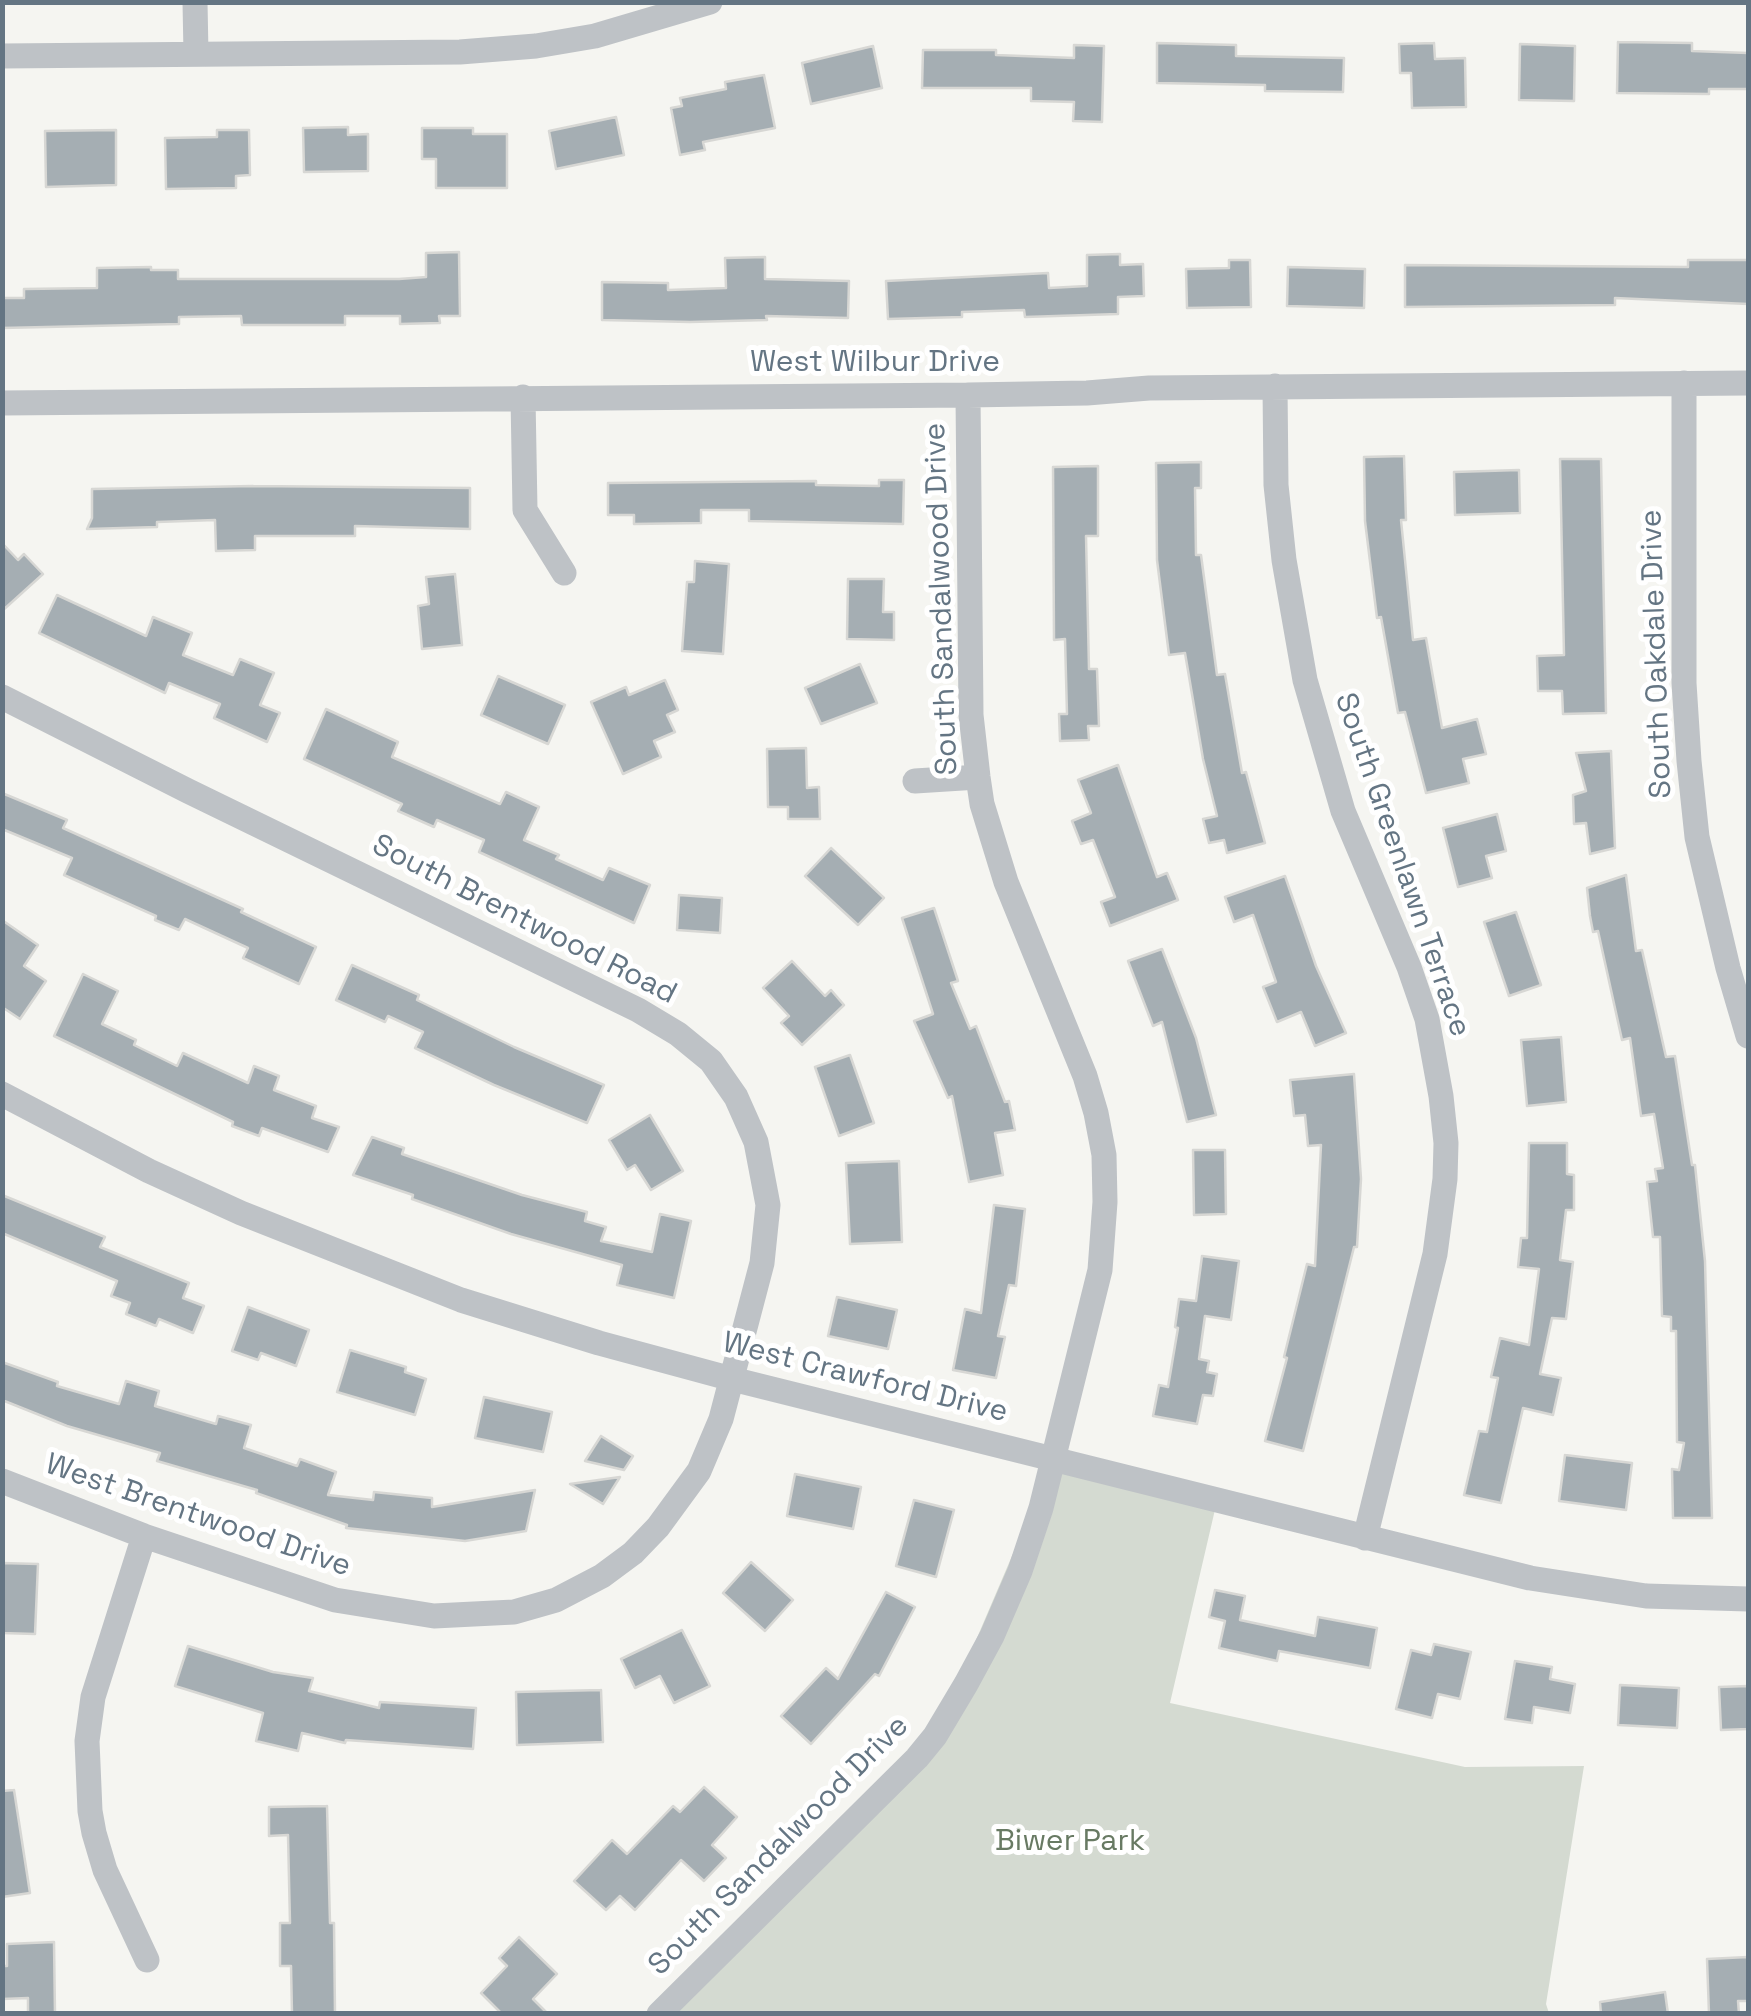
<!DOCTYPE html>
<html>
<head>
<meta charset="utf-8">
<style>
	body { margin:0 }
	#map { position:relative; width:1751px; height:2016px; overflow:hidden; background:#f5f5f1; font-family:"Space Grotesk",sans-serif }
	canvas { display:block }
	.frame { position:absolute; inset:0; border:5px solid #647583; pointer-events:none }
</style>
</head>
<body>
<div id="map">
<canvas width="1751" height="2016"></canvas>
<div class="frame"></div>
</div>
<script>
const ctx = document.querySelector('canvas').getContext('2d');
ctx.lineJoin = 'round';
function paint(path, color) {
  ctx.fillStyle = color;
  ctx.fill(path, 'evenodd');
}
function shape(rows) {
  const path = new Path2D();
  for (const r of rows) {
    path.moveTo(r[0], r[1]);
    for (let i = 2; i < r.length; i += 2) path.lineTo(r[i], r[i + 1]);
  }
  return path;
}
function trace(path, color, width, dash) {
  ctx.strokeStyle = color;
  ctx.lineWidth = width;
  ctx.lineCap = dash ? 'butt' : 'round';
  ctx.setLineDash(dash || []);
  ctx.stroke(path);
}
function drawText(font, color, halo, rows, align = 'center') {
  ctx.font = font + ' "Space Grotesk",sans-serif';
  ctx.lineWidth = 10;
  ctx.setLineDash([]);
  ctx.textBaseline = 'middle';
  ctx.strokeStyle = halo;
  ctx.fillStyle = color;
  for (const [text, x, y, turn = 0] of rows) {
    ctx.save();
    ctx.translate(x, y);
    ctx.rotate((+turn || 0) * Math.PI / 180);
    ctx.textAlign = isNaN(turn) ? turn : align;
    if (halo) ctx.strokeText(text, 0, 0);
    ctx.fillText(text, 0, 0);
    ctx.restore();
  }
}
paint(shape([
	[1053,1460,1217,1501,1170,1703,1465,1767,1584,1766,1546,2004,1549,2013,662,2014,935,1736]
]), '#d4dad1');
const building = shape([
	[1618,42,1692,43,1692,51,1748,53,1748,89,1709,89,1709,94,1617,93,1618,42],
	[1157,43,1236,45,1236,56,1344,58,1343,92,1265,91,1265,85,1157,83,1157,43],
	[1434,43,1435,59,1465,58,1466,107,1412,108,1411,73,1400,73,1399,44,1434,43],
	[1520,44,1575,46,1574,101,1519,100,1520,44],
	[1074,45,1104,46,1102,122,1073,121,1074,102,1031,101,1031,88,922,88,923,50,996,50,996,55,1074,58,1074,45],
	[873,46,882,88,811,104,802,63,873,46],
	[764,75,775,128,703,142,705,150,680,155,671,108,682,106,680,98,726,89,725,82,764,75],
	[616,117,624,155,556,169,549,131,616,117],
	[348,127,348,135,368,134,368,171,304,172,303,128,348,127],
	[422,128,473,128,473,134,507,134,507,188,436,188,436,159,422,159,422,128],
	[116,130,116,185,46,187,45,131,116,130],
	[217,130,249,130,250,175,236,176,236,188,166,189,165,138,217,137,217,130],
	[459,252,460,316,439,316,440,323,400,324,400,316,345,316,345,325,242,325,241,316,179,317,179,324,2,328,2,298,24,298,24,289,97,288,97,268,151,267,151,270,178,270,178,279,399,279,426,277,426,253,459,252],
	[1120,254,1120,265,1143,264,1144,296,1118,297,1118,314,1025,317,1024,310,962,312,962,317,888,319,886,281,1048,273,1049,288,1087,286,1087,255,1120,254],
	[765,257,765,279,849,281,848,318,766,316,767,320,690,322,602,320,602,282,668,283,668,290,726,288,725,258,765,257],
	[1229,260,1250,260,1251,307,1187,308,1186,269,1229,268,1229,260],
	[1688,260,1748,260,1748,304,1615,298,1615,305,1405,307,1405,265,1688,267,1688,260],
	[1288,267,1365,269,1364,308,1287,306,1288,267],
	[1404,456,1406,520,1401,520,1413,640,1426,638,1442,728,1477,719,1486,754,1463,759,1469,783,1426,793,1405,712,1398,713,1381,617,1377,618,1365,521,1364,457,1404,456],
	[1560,459,1601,459,1606,713,1563,714,1562,691,1538,691,1537,656,1564,655,1560,459],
	[1201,462,1201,488,1195,488,1196,555,1201,555,1217,675,1225,674,1242,773,1246,772,1265,843,1227,853,1224,840,1209,843,1203,819,1217,816,1203,759,1185,653,1169,655,1157,560,1156,463,1201,462],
	[1098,466,1098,536,1086,536,1089,669,1097,669,1099,726,1088,726,1089,740,1060,741,1059,714,1067,714,1065,639,1054,640,1053,467,1098,466],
	[1519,470,1520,513,1455,515,1454,472,1519,470],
	[879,480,904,480,903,524,749,521,749,510,701,510,701,523,634,524,634,515,608,515,608,483,816,481,816,485,879,486,879,480],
	[253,486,470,488,470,529,355,526,355,536,255,536,255,550,216,551,215,520,157,522,157,527,87,529,92,518,92,489,253,486],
	[2,543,18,560,24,554,43,574,2,611,2,543],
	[695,561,729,564,723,654,682,651,687,582,694,582,695,561],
	[455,574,462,645,422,649,418,606,429,604,426,577,455,574],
	[848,579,884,579,883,612,894,612,894,640,847,639,848,579],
	[57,595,146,636,153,617,192,633,183,655,233,675,240,659,274,673,260,705,280,713,267,742,214,718,220,704,169,683,165,693,39,633,57,595],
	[860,664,877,703,821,724,805,688,860,664],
	[498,676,565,705,548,744,481,715,498,676],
	[665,680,678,710,667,715,675,732,654,741,661,757,623,774,591,702,626,687,629,695,665,680],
	[326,709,398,742,392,757,500,804,506,792,539,807,524,840,559,855,556,859,603,880,609,868,650,885,634,923,479,852,484,840,437,820,434,827,398,811,402,804,304,759,326,709],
	[806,748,807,788,819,787,820,819,788,819,788,807,768,807,767,749,806,748],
	[1611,751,1615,848,1590,854,1586,823,1574,824,1573,795,1586,791,1576,753,1611,751],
	[1118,765,1157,877,1167,873,1178,900,1110,926,1101,902,1115,897,1093,840,1081,844,1072,821,1091,813,1078,780,1118,765],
	[2,793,67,820,63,828,243,909,241,912,316,947,299,984,243,958,248,948,185,919,179,930,155,920,156,916,64,875,72,858,2,829,2,793],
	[1497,814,1506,851,1486,856,1492,878,1458,887,1443,828,1497,814],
	[831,848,884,898,858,925,805,876,831,848],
	[1626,875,1636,951,1642,950,1666,1057,1675,1056,1692,1165,1695,1165,1705,1261,1712,1518,1673,1518,1672,1469,1679,1470,1684,1443,1677,1442,1676,1331,1671,1331,1671,1317,1662,1316,1660,1237,1653,1237,1647,1182,1657,1181,1655,1169,1663,1168,1654,1114,1641,1116,1630,1038,1622,1040,1598,931,1593,932,1590,916,1587,888,1626,875],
	[1285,876,1316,966,1346,1033,1315,1046,1301,1012,1277,1022,1263,987,1276,982,1253,915,1234,922,1225,897,1285,876],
	[679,895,722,898,720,933,677,930,679,895],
	[934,908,958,981,951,983,970,1029,976,1026,1005,1102,1009,1101,1015,1130,995,1133,1003,1175,969,1182,952,1096,948,1098,914,1021,933,1014,902,918,934,908],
	[1516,912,1541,985,1509,996,1484,922,1516,912],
	[2,920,38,945,24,966,46,981,20,1019,2,1007,2,920],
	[1162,949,1196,1038,1216,1115,1187,1122,1162,1022,1153,1026,1128,961,1162,949],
	[792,961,825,996,831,990,844,1005,802,1045,781,1023,789,1016,763,988,792,961],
	[352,965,419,995,417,1000,514,1047,604,1085,587,1123,494,1085,415,1048,423,1032,388,1016,385,1022,336,1000,352,965],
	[83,974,118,991,102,1024,136,1040,134,1045,177,1066,183,1053,248,1083,254,1066,279,1076,274,1090,316,1106,312,1118,339,1127,328,1152,262,1128,259,1136,232,1126,233,1122,54,1036,83,974],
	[1561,1037,1566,1102,1527,1106,1521,1040,1561,1037],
	[850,1055,874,1123,839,1136,815,1067,850,1055],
	[1354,1074,1361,1179,1357,1247,1354,1247,1303,1451,1265,1441,1287,1358,1284,1357,1307,1264,1315,1266,1321,1145,1308,1146,1305,1115,1294,1116,1290,1080,1354,1074],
	[650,1115,683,1171,651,1190,635,1165,627,1170,609,1140,650,1115],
	[372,1137,404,1148,402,1154,522,1195,587,1212,585,1221,606,1227,601,1241,652,1252,660,1214,691,1221,674,1298,617,1285,622,1265,511,1234,412,1199,413,1195,353,1175,372,1137],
	[1529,1143,1567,1143,1567,1174,1574,1175,1574,1210,1566,1210,1560,1260,1573,1262,1566,1319,1552,1318,1540,1374,1561,1378,1553,1415,1523,1408,1501,1503,1464,1495,1479,1431,1487,1432,1498,1378,1491,1377,1500,1338,1529,1345,1539,1269,1518,1267,1521,1238,1527,1238,1529,1143],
	[1193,1150,1225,1150,1226,1214,1194,1215,1193,1150],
	[899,1161,902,1242,850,1244,846,1163,899,1161],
	[2,1195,105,1237,100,1247,189,1283,183,1298,204,1306,193,1333,159,1319,156,1326,126,1314,130,1303,111,1296,117,1281,2,1233,2,1195],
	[994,1205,1025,1209,1016,1286,1009,1285,998,1336,1005,1337,996,1378,953,1370,965,1309,981,1313,994,1205],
	[1202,1256,1239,1261,1231,1320,1205,1316,1199,1359,1209,1361,1207,1372,1217,1374,1213,1396,1203,1395,1197,1424,1153,1416,1159,1385,1168,1387,1178,1328,1175,1327,1179,1299,1196,1301,1202,1256],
	[837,1297,897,1310,888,1349,828,1336,837,1297],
	[248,1307,309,1330,296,1366,261,1353,258,1360,232,1351,248,1307],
	[350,1350,406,1367,405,1372,426,1379,415,1415,337,1392,350,1350],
	[2,1362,58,1382,57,1386,119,1404,126,1381,159,1391,155,1406,216,1424,218,1416,251,1425,244,1448,297,1466,300,1459,336,1472,328,1495,373,1500,374,1492,432,1498,432,1507,535,1490,526,1531,465,1541,346,1528,347,1525,256,1493,257,1490,157,1461,160,1453,67,1426,2,1400,2,1362],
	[484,1397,552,1412,543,1452,475,1438,484,1397],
	[601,1436,633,1456,624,1470,585,1461,601,1436],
	[1565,1455,1632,1463,1626,1510,1559,1501,1565,1455],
	[795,1474,861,1487,853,1529,787,1516,795,1474],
	[620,1477,603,1504,570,1484,620,1477],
	[914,1500,954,1510,936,1577,896,1566,914,1500],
	[751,1562,793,1600,765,1631,723,1593,751,1562],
	[2,1563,38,1564,35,1634,2,1633,2,1563],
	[1215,1590,1245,1596,1240,1620,1315,1636,1318,1617,1377,1628,1370,1668,1279,1651,1277,1661,1219,1648,1225,1621,1209,1617,1215,1590],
	[886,1592,915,1607,879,1676,875,1674,811,1744,781,1716,826,1668,838,1679,886,1592],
	[682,1630,710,1686,674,1703,660,1676,635,1688,621,1659,682,1630],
	[1434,1644,1471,1652,1460,1699,1438,1694,1432,1718,1396,1709,1411,1650,1431,1655,1434,1644],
	[188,1646,273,1672,313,1678,309,1691,379,1708,380,1702,476,1708,473,1749,346,1740,345,1743,302,1733,298,1751,256,1741,263,1713,175,1686,188,1646],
	[1515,1661,1552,1667,1550,1679,1575,1684,1570,1713,1534,1707,1532,1723,1505,1719,1515,1661],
	[1620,1685,1679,1688,1677,1728,1618,1725,1620,1685],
	[1748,1686,1748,1729,1721,1730,1719,1687,1748,1686],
	[601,1690,603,1742,517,1745,516,1692,601,1690],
	[704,1787,737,1817,712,1845,726,1858,704,1881,681,1860,635,1910,620,1896,606,1910,574,1881,612,1840,627,1854,673,1806,680,1812,704,1787],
	[14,1790,30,1893,2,1897,2,1791,14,1790],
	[327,1806,330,1923,334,1923,335,2014,292,2014,291,1966,280,1966,280,1923,290,1923,288,1835,269,1836,269,1807,327,1806],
	[519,1937,557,1974,533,1999,548,2014,502,2014,481,1993,507,1966,499,1958,519,1937],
	[54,1942,55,2014,28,2014,28,1998,2,1999,2,1966,7,1966,7,1944,54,1942],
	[1748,1957,1748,2001,1738,2001,1739,2014,1709,2014,1707,1959,1748,1957],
	[1665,1992,1668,2014,1601,2014,1600,2002,1665,1992]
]);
paint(building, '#a5aeb3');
trace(building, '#d7d7d4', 2.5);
trace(shape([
	[195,2,196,54],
	[2,56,460,52,536,46,595,36,710,2],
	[1684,383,1684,683,1689,761,1697,837,1728,968,1748,1036],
	[1275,386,1276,485,1284,560,1305,680,1343,811,1409,967,1427,1019,1441,1096,1446,1143,1445,1179,1435,1254,1365,1538],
	[523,397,525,510,564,573],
	[2,403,968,395,1087,393,1149,388,1748,383],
	[2,697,188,791,638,1010,678,1034,711,1061,736,1097,756,1142,768,1205,762,1263,721,1419,699,1471,658,1527,633,1553,602,1576,556,1600,514,1612,434,1616,335,1600,144,1536,2,1481],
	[915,781,978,777],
	[2,1094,149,1171,241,1213,461,1300,599,1343,732,1379,1530,1578,1646,1596,1748,1599],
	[144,1536,93,1697,87,1741,90,1811,94,1833,105,1870,147,1960],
	[659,2014,917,1758,935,1736,966,1684,992,1636,1020,1571,1041,1508,1100,1270,1105,1202,1104,1155,1096,1113,1085,1076,1006,882,982,804,978,777,971,715,968,395]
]), '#bec2c6', 25);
drawText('30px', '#647583', '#fff', [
	["West Wilbur Drive",875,363],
	["South Sandalwood Drive",942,599,-92],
	["South Oakdale Drive",1657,654,-92],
	["South Greenlawn Terrace",1402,865,71],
	["South Brentwood Road",524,920,27],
	["West Crawford Drive",865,1378,14],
	["West Brentwood Drive",198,1516,19],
	["South Sandalwood Drive",779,1846,-45]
]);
drawText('30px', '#687a63', '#fff', [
	["Biwer Park",1070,1842]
]);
</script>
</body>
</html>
